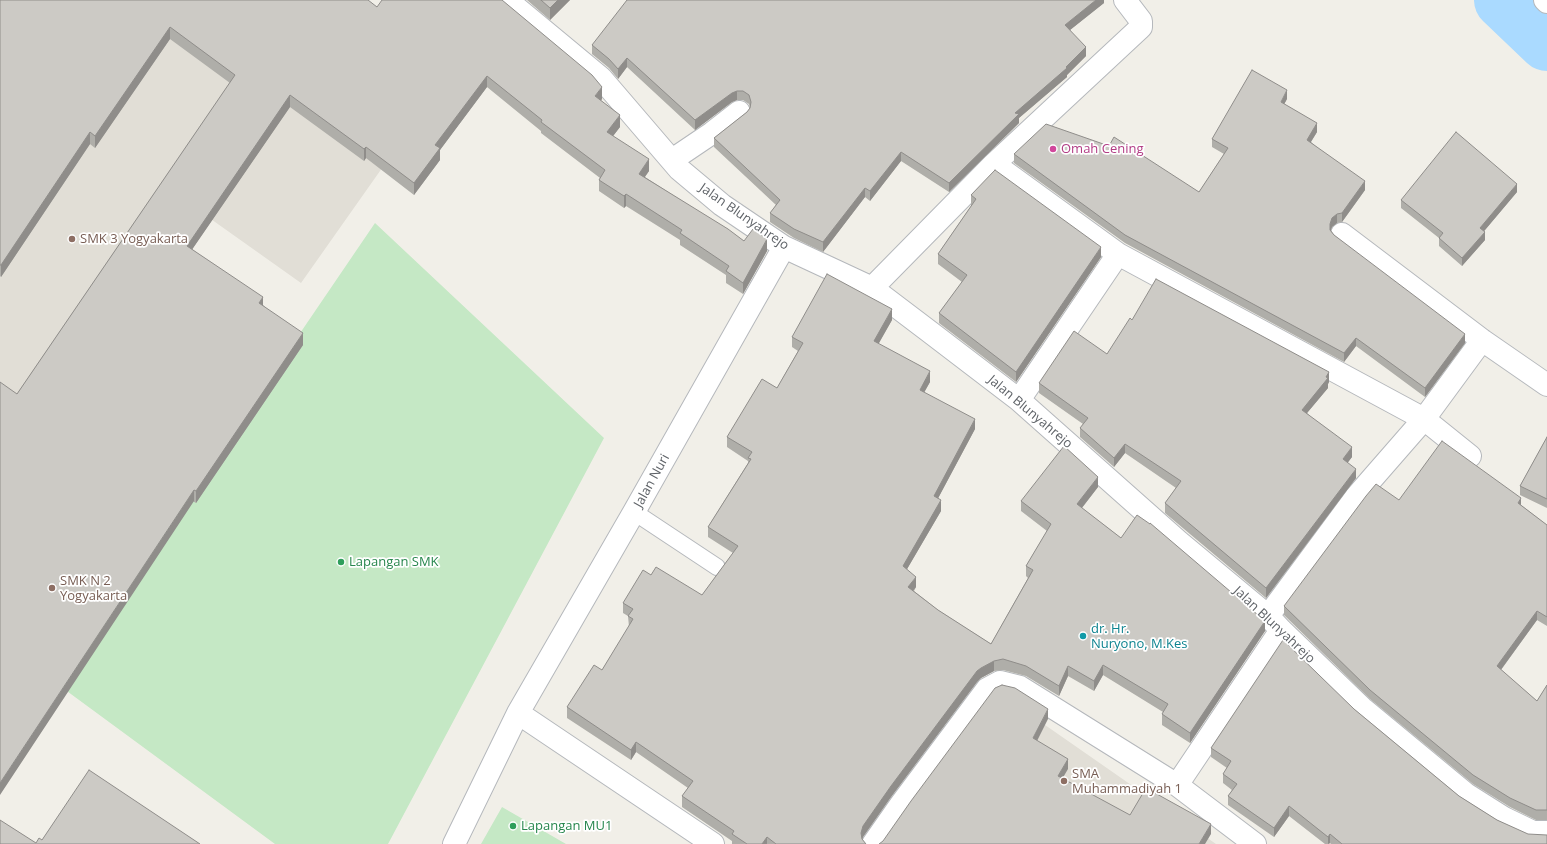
<!DOCTYPE html>
<html>
<head>
<meta charset="utf-8">
<style>
	body { margin:0 }
	canvas { display:block; background:#f1efe8 }
</style>
</head>
<body>
<canvas width="1547" height="844"></canvas>
<script>
const ctx = document.querySelector('canvas').getContext('2d');
ctx.lineJoin = 'round';
function paint(path, color) {
  ctx.fillStyle = color;
  ctx.fill(path, 'evenodd');
}
function shape(rows) {
  const path = new Path2D();
  for (const r of rows) {
    path.moveTo(r[0], r[1]);
    for (let i = 2; i < r.length; i += 2) path.lineTo(r[i], r[i + 1]);
  }
  return path;
}
function trace(path, color, width, dash) {
  ctx.strokeStyle = color;
  ctx.lineWidth = width;
  ctx.lineCap = dash ? 'butt' : 'round';
  ctx.setLineDash(dash || []);
  ctx.stroke(path);
}
function drawText(font, color, halo, rows, align = 'center') {
  ctx.font = font + ' "Open Sans",sans-serif';
  ctx.lineWidth = 3.5;
  ctx.setLineDash([]);
  ctx.textBaseline = 'middle';
  ctx.strokeStyle = halo;
  ctx.fillStyle = color;
  for (const [text, x, y, turn = 0] of rows) {
    ctx.save();
    ctx.translate(x, y);
    ctx.rotate((+turn || 0) * Math.PI / 180);
    ctx.textAlign = isNaN(turn) ? turn : align;
    if (halo) ctx.strokeText(text, 0, 0);
    ctx.fillText(text, 0, 0);
    ctx.restore();
  }
}
paint(shape([
	[0,0,273,0,423,110,301,283,177,195,0,441],
	[1035,718,1216,844,969,844]
]), '#e1ded6');
paint(shape([
	[375,223,604,438,388,844,275,844,60,686],
	[502,807,566,844,481,844]
]), '#c5e8c5');
trace(shape([
	[1503,0,1547,42]
]), '#aadaff', 58);
const lane = shape([
	[634,512,717,567]
]);
const street = shape([
	[507,0,601,78,679,169,722,205,784,247,872,288,930,332,1019,400,1179,542,1268,616,1281,630,1362,708,1466,794,1504,818,1533,832,1547,832],
	[1545,0,1547,2],
	[672,160,712,133,739,112],
	[994,164,1118,254,1424,419,1470,456],
	[1342,234,1482,340,1547,385],
	[872,288,994,164,1139,29,1141,27,1141,21,1125,0],
	[1019,400,1118,254],
	[1268,616,1356,497,1424,419,1482,340],
	[518,713,713,844],
	[1177,785,1281,630],
	[454,844,518,713,634,512,784,247],
	[873,844,901,804,987,689,1000,682,1020,687,1177,785,1255,844]
]);
trace(lane, '#b5b8bc', 18);
trace(street, '#b5b8bc', 24);
trace(lane, '#fff', 16);
trace(street, '#fff', 22);
paint(shape([
	[0,0,377,7,602,99,601,100,620,127,613,136,649,171,645,177,744,241,767,251,743,294,726,283,726,275,680,245,680,240,626,206,624,208,599,191,599,180,600,178,541,133,541,131,487,87,440,150,440,160,414,195,366,158,364,161,290,107,192,249,263,305,303,345,196,503,17,394,230,83,170,39,95,148,90,144,1,277,0,276],
	[527,0,570,0,550,20],
	[1104,0,1104,3,1070,30,1086,56,1067,75,1067,77,1019,118,1019,123,949,192,901,161,870,201,865,197,823,252,794,238,770,222,770,213,776,205,714,147,714,138,747,112,750,108,749,104,743,100,737,100,732,102,695,130,627,67,618,79,609,68,592,54,592,45],
	[1287,99,1284,104,1317,132,1311,142,1365,190,1342,222,1337,223,1332,227,1331,230,1334,235,1465,343,1425,397,1356,346,1344,362,1125,243,1014,163,1014,154,1199,192,1224,154,1212,147,1212,139],
	[1517,192,1484,231,1485,240,1462,266,1439,246,1439,238,1401,208,1401,200],
	[971,195,1101,257,1016,382,939,323,939,313,962,282,938,264,938,254,971,206],
	[892,320,878,344,930,382,924,392,975,429,938,498,941,511,907,569,916,587,914,591,938,610,991,644,1028,578,1026,576,1026,566,1047,531,1021,511,1021,501,1098,487,1082,508,1121,538,1265,631,1190,743,1162,725,1162,714,1163,712,1103,675,1094,691,1068,676,1059,696,1026,676,1003,670,994,671,981,678,977,682,891,797,863,837,862,839,866,844,732,844,732,841,682,807,682,796,688,788,636,752,631,760,567,718,567,707,602,670,629,627,628,616,623,613,623,603,651,575,702,595,733,553,708,537,708,527,748,463,748,461,727,447,727,437,777,388,798,351,792,347,792,337],
	[1132,320,1329,382,1328,384,1328,388,1307,413,1352,457,1347,463,1356,478,1266,598,1165,513,1165,503,1176,488,1125,453,1114,467,1080,437,1080,428,1083,424,1039,393,1039,383,1107,354],
	[1547,437,1547,508,1520,495,1520,486],
	[1399,500,1521,505,1547,525,1547,626,1537,620,1501,670,1537,701,1547,685,1547,820,1536,820,1510,807,1473,784,1370,699,1284,615,1284,606],
	[1354,709,1459,796,1497,820,1547,844,1331,844,1330,843,1329,844,1325,844,1289,816,1274,837,1228,805,1228,796,1232,790,1223,783,1223,774,1227,768,1211,757,1211,748]
]), '#afaea9');
paint(shape([
	[558,0,570,0,550,20,550,8],
	[1096,0,1104,0,1104,3,1065,34,1065,25],
	[170,27,170,39,95,148,95,136],
	[1086,47,1086,56,1067,75,1067,77,1019,118,1019,123,949,192,949,183,1015,113,1066,67],
	[627,58,627,67,618,79,618,69],
	[487,76,487,87,440,150,440,160,414,195,414,183,435,145],
	[602,87,602,99,595,108,595,96],
	[1287,90,1287,99,1281,110,1281,102],
	[737,91,737,100,732,102,695,130,695,120,732,93],
	[290,95,290,107,187,257,187,246],
	[620,115,620,127,607,144,607,132],
	[1317,123,1317,132,1307,148,1307,140],
	[90,132,90,144,1,277,1,265],
	[366,147,366,158,364,161,364,149],
	[901,152,901,161,870,201,870,191],
	[649,159,649,171,639,185,639,174],
	[1365,181,1365,190,1342,222,1342,213],
	[1517,184,1517,192,1480,236,1480,228],
	[865,188,865,197,823,252,823,242],
	[626,194,626,206,624,208,624,196],
	[1337,214,1337,223,1332,227,1330,233,1330,224,1332,218],
	[1485,232,1485,240,1462,266,1462,258],
	[767,239,767,251,743,294,743,283],
	[1101,247,1101,257,1016,382,1016,372],
	[263,297,263,309,259,303],
	[892,309,892,320,874,352,874,341],
	[303,333,303,345,196,503,196,491],
	[1465,334,1465,343,1425,397,1425,388],
	[1356,338,1356,346,1344,362,1344,353],
	[930,371,930,382,920,400,920,390],
	[1329,372,1329,382,1328,384,1328,388,1302,419,1302,410],
	[975,419,975,429,934,506,934,496],
	[1125,444,1125,453,1114,467,1114,458],
	[1352,447,1352,457,1343,469,1343,459],
	[1356,469,1356,478,1266,598,1266,588],
	[1098,477,1098,487,1077,514,1077,504],
	[194,490,194,501,0,795,0,783],
	[1521,498,1521,507,1518,503],
	[941,500,941,511,903,576,903,566],
	[916,577,916,587,908,597,908,587],
	[1537,611,1537,620,1497,675,1497,666],
	[1265,621,1265,631,1190,743,1190,733],
	[994,661,994,671,981,678,977,682,891,797,863,837,861,843,861,833,863,826,891,786,977,671,981,668],
	[1103,665,1103,675,1094,691,1094,681],
	[1068,666,1068,676,1059,696,1059,686],
	[1048,709,1048,719,1033,749,1033,738],
	[636,742,636,752,631,760,631,750],
	[1068,759,1068,769,1058,786,1058,776],
	[1289,806,1289,816,1274,837,1274,828],
	[1211,824,1211,834,1205,844,1199,844],
	[1330,834,1330,843,1328,844,1328,837],
	[767,837,767,844,762,844]
]), '#8f8d8a');
const building = shape([
	[0,0,368,0,377,7,382,0,502,0,592,75,602,87,595,96,620,115,607,132,649,159,639,174,728,229,744,241,753,229,767,239,743,283,726,271,729,266,680,233,682,230,626,194,624,196,599,180,605,170,541,122,542,120,487,76,435,145,440,148,414,183,366,147,364,149,290,95,187,246,263,297,259,303,303,333,196,491,194,490,0,783,0,382,17,394,235,75,170,27,95,136,90,132,1,265,0,265,0,0],
	[541,0,558,0,550,8,541,0],
	[627,0,1096,0,1065,25,1086,47,1066,67,1067,68,1015,113,1019,114,949,183,901,152,870,191,865,188,823,242,794,229,770,213,780,200,714,138,747,112,750,108,751,102,749,95,743,91,737,91,732,93,695,120,627,58,618,69,609,59,592,45,627,0],
	[1252,70,1287,90,1281,102,1317,123,1307,140,1365,181,1342,213,1337,214,1332,218,1330,224,1330,230,1334,235,1465,334,1425,388,1356,338,1344,353,1125,235,1014,154,1046,124,1109,146,1114,137,1199,192,1228,148,1212,139,1252,70],
	[1456,132,1517,184,1480,228,1485,232,1462,258,1439,238,1443,233,1401,200,1456,132],
	[995,170,1101,247,1016,372,939,313,967,275,938,254,976,199,971,195,995,170],
	[827,274,892,309,874,341,930,371,920,390,975,419,934,496,941,500,903,566,916,577,908,587,938,610,991,644,1033,570,1026,566,1051,524,1021,501,1064,446,1098,477,1077,504,1121,538,1137,515,1150,524,1150,523,1265,621,1190,733,1162,714,1168,704,1103,665,1094,681,1068,666,1059,686,1026,666,1003,659,994,661,981,668,977,671,891,786,863,826,861,833,862,839,866,844,776,844,767,837,762,844,747,844,732,834,734,831,682,796,693,781,636,742,631,750,567,707,594,665,602,670,633,619,628,616,633,609,623,603,643,570,651,575,656,567,702,595,738,546,708,527,751,459,748,458,752,452,727,437,762,379,777,388,803,343,792,337,827,274],
	[1156,279,1329,372,1326,377,1328,378,1302,410,1352,447,1343,459,1356,469,1266,588,1165,503,1181,481,1125,444,1114,458,1080,428,1088,418,1039,383,1074,331,1107,354,1130,318,1132,320,1156,279],
	[1547,437,1547,499,1520,486,1547,437],
	[1442,441,1521,498,1518,503,1547,525,1547,617,1537,611,1497,666,1537,701,1547,685,1547,810,1536,810,1510,798,1473,775,1370,690,1284,606,1366,496,1376,484,1399,500,1442,441],
	[1283,640,1354,709,1459,796,1497,820,1528,834,1547,835,1547,844,1342,844,1330,834,1328,837,1289,806,1274,828,1228,796,1237,784,1223,774,1231,761,1211,748,1283,640],
	[1002,685,1015,688,1048,709,1033,738,1068,759,1058,776,1130,815,1146,788,1211,824,1199,844,879,844,883,841,911,801,995,688,1002,685],
	[89,770,200,844,0,844,0,820,36,843,39,838,42,840,89,770]
]);
paint(building, '#cccac5');
trace(building, '#8f8d8a', 1);
for (const [x, y, r, color] of [
	[1053,149,4,"#d1479c"],
	[72,239,4,"#8d6e63"],
	[341,562,4,"#2e9e5b"],
	[52,588,4,"#8d6e63"],
	[1083,636,4,"#0f9aa8"],
	[1064,781,4,"#8d6e63"],
	[513,826,4,"#2e9e5b"]
]) {
  const dot = new Path2D();
  dot.arc(x, y, r, 0, 2 * Math.PI);
  ctx.fillStyle = color;
  ctx.fill(dot);
  trace(dot, '#fff', 1.5);
}
drawText('13px', '#b23c85', '#fff', [
	["Omah Cening",1061,149]
], 'left');
drawText('13px', '#5f6368', '#fff', [
	["Jalan Blunyahrejo",744,217,35],
	["Jalan Blunyahrejo",1030,412,40],
	["Jalan Nuri",652,481,-61],
	["Jalan Blunyahrejo",1274,625,43]
]);
drawText('13px', '#785e54', '#fff', [
	["SMK 3 Yogyakarta",80,239],
	["SMK N 2",60,581],
	["Yogyakarta",60,596],
	["SMA",1072,774],
	["Muhammadiyah 1",1072,789]
], 'left');
drawText('13px', '#27864d', '#fff', [
	["Lapangan SMK",349,562],
	["Lapangan MU1",521,826]
], 'left');
drawText('13px', '#0d838f', '#fff', [
	["dr. Hr.",1091,629],
	["Nuryono, M.Kes",1091,644]
], 'left');
</script>
</body>
</html>
